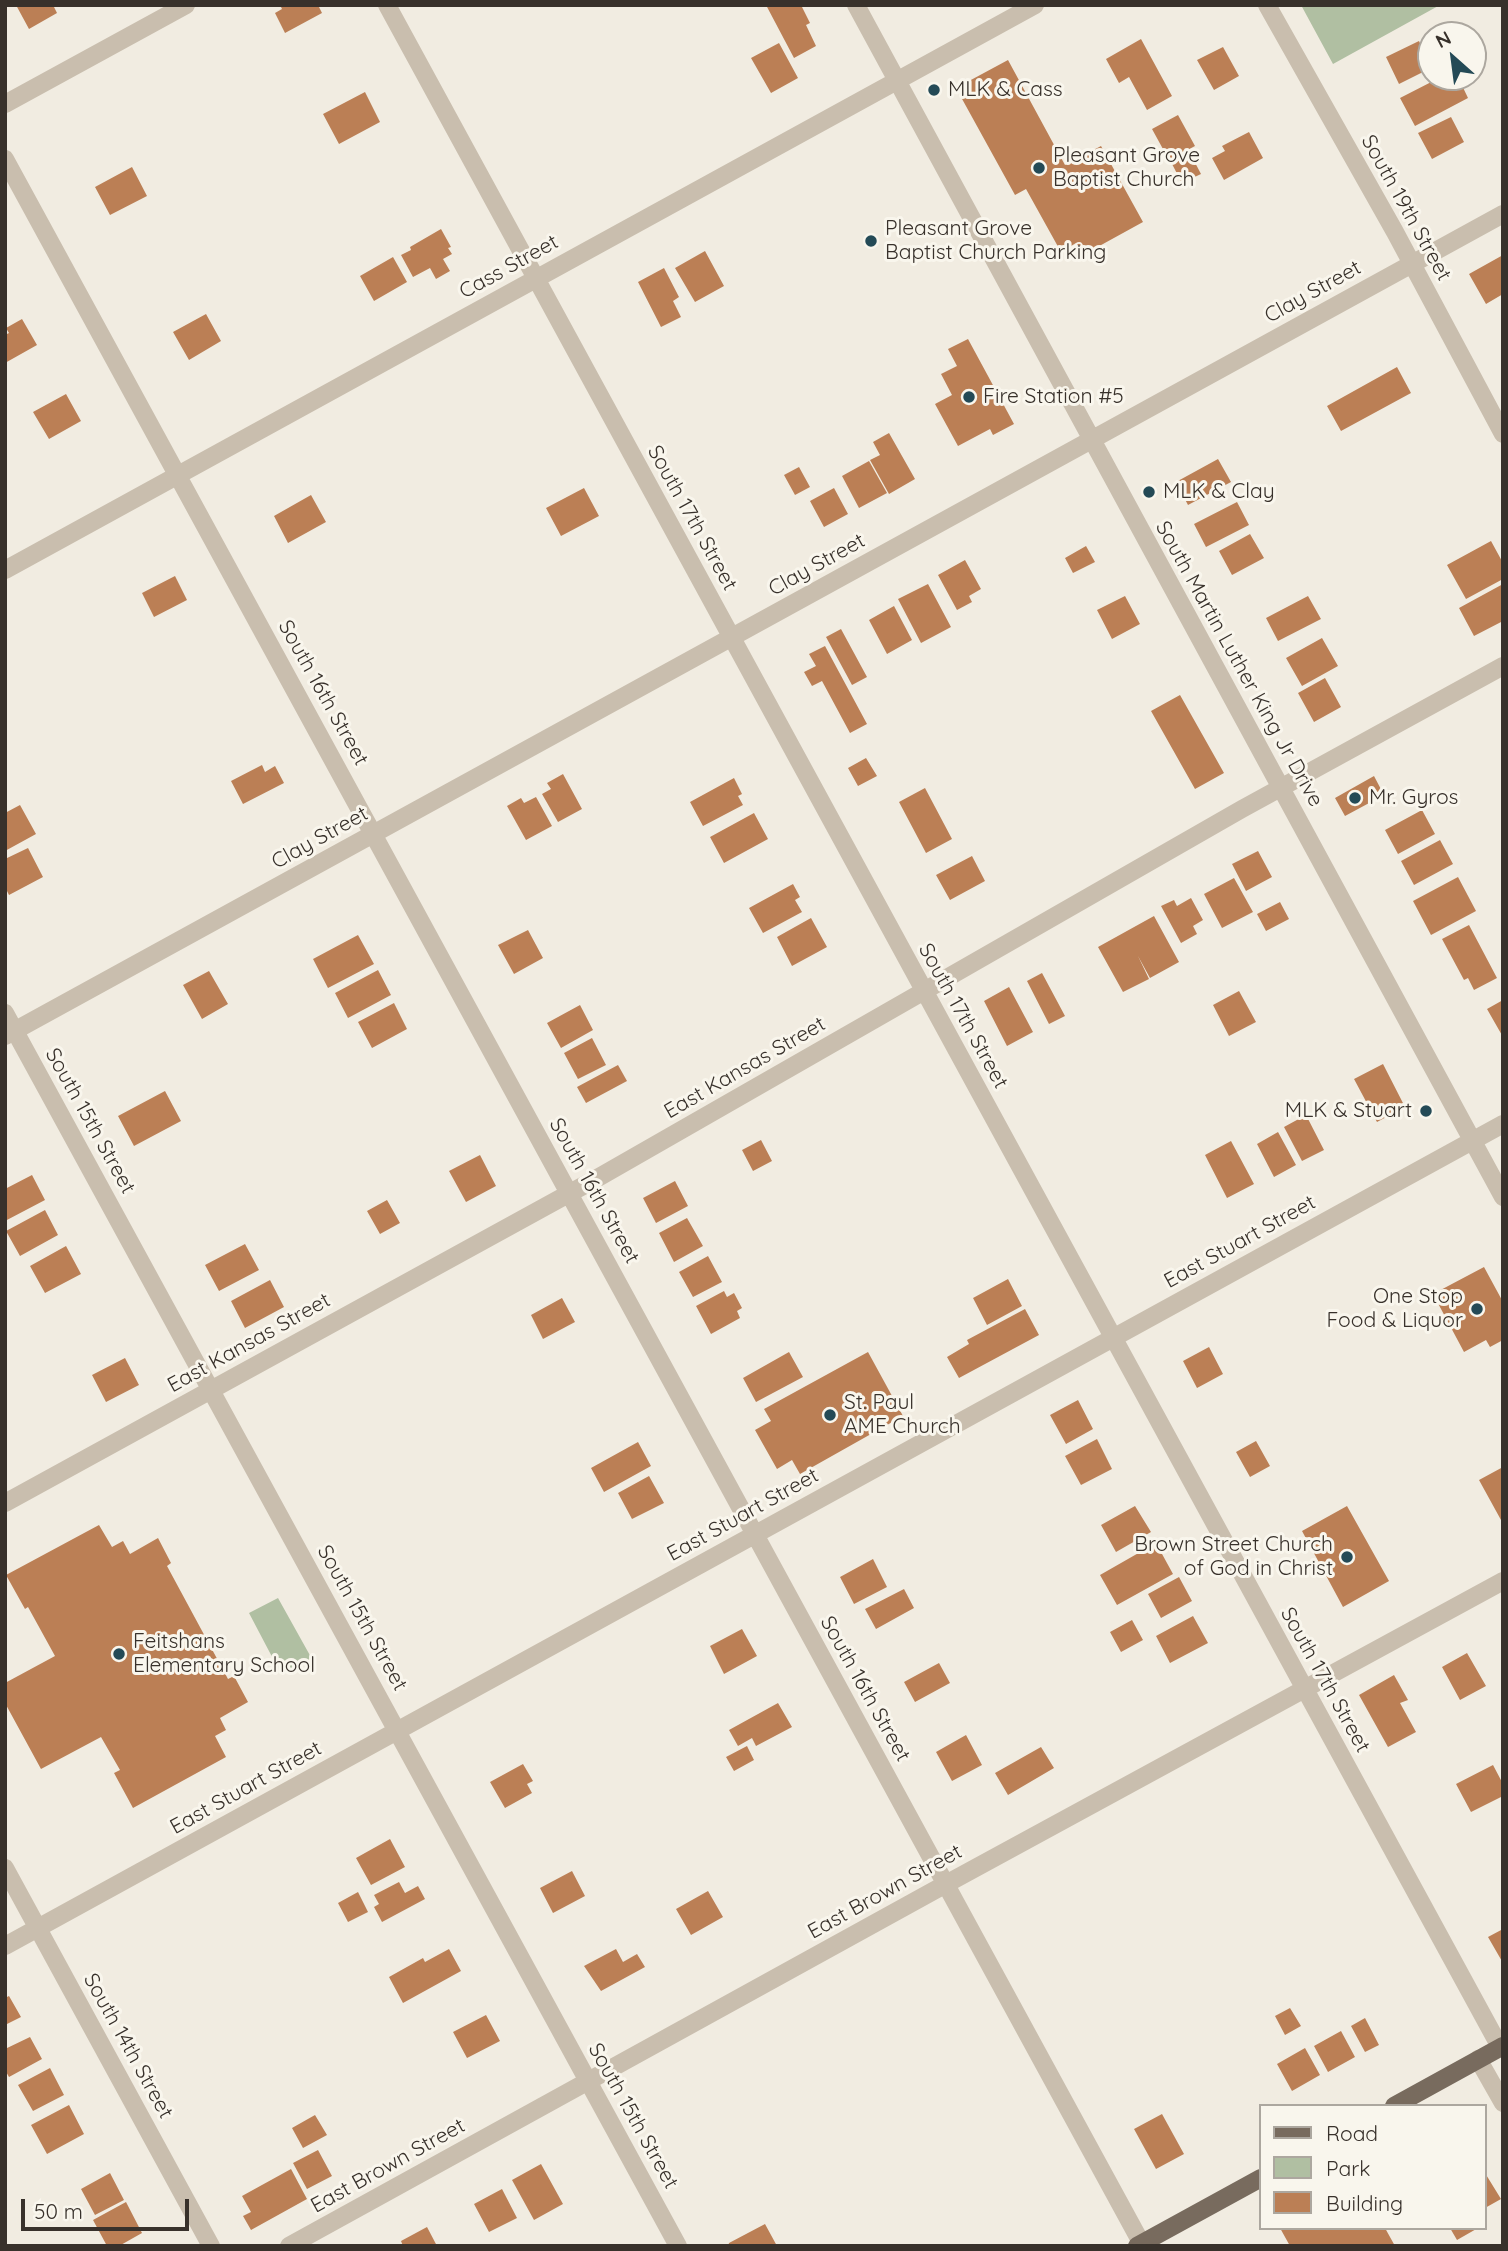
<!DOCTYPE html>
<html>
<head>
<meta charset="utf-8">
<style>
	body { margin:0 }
	#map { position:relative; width:1508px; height:2251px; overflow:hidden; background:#f1ece1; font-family:Quicksand,sans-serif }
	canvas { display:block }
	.frame { position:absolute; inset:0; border:7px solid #38312b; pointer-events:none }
	.legend { position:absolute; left:1259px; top:2104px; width:228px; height:126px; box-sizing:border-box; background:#f9f6ed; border:2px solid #aca79f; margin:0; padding:9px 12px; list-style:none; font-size:21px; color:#38312b }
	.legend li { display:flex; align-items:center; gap:14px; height:35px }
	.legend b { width:35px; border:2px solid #aca79f }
	.north { position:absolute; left:1417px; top:21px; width:70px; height:70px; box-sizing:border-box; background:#f9f6ed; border:2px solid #aca79f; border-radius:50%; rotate:332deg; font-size:19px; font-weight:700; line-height:28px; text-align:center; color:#38312b }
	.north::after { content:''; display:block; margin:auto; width:24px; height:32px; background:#244a56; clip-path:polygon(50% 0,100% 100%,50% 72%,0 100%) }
	.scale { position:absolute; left:21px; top:2199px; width:168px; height:32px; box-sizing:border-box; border:4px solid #38312b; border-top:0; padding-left:9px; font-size:21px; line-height:24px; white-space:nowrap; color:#38312b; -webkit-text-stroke:5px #f9f6ed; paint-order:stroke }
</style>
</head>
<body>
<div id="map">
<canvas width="1508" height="2251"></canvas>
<div class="frame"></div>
<ul class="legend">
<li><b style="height:9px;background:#786b5e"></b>Road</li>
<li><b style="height:19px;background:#b0bfa2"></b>Park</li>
<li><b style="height:19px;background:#bb7f55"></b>Building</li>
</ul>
<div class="north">N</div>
<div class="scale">50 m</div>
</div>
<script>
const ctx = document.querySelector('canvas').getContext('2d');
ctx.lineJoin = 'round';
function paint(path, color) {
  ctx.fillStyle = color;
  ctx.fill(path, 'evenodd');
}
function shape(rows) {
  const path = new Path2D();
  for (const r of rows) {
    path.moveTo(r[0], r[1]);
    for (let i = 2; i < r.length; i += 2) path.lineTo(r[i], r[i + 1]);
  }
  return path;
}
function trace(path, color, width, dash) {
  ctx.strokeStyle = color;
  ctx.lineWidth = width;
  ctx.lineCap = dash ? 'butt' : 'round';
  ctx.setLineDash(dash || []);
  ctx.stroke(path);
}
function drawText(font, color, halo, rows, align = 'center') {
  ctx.font = font + ' Quicksand,sans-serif';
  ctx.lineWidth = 6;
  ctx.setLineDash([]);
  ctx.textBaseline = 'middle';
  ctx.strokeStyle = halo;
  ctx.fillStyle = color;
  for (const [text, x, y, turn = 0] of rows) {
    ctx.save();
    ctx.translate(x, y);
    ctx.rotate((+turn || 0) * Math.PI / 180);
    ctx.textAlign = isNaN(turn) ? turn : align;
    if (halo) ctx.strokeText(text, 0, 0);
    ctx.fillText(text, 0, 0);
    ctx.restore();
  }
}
paint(shape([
	[1301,5,1440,5,1333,64],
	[278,1598,312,1659,292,1670,280,1672,249,1613]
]), '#b0bfa2');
paint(shape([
	[16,5,53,5,57,13,29,29],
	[280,5,318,5,322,13,285,33,275,13,282,9],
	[766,5,801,5,810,23,806,25,816,46,794,58],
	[1141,39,1172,96,1147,110,1129,77,1119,83,1106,59],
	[1419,41,1431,68,1399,84,1386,57],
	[779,43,798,78,771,93,751,58],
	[1223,47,1239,76,1214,90,1197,60],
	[1008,60,1065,165,1101,146,1143,222,1083,255,1076,243,1061,252,1026,189,1015,195,956,88],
	[1441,77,1458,77,1468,98,1415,126,1400,98],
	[365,92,380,122,339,144,323,114],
	[1178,115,1195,146,1169,160,1152,129],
	[1451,117,1464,142,1432,159,1418,133],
	[1249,132,1263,158,1224,180,1212,158,1225,151,1222,146],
	[1191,155,1201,174,1182,183,1172,164],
	[132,167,147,196,110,215,95,187],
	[441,229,451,247,448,248,452,254,443,259,450,271,436,279,430,268,413,277,401,255,411,250,410,247],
	[705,251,724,286,695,302,675,268],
	[1503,255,1503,294,1486,304,1469,274],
	[393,257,407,282,374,301,360,276],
	[664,268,679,297,673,301,681,317,661,327,638,282],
	[206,314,221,341,189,360,173,332],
	[22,319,37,345,5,363,5,335,9,333,6,328],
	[968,339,1014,424,993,435,990,429,958,446,935,404,952,395,941,374,957,366,948,349],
	[1397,367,1411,393,1341,431,1327,406],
	[66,394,81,421,49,439,33,412],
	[889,433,915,479,889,494,870,460,880,455,873,442],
	[1218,459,1231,482,1188,505,1176,482],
	[869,461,887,493,859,508,842,476],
	[799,467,810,487,795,495,784,475],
	[584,488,599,516,561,536,546,508],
	[834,488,848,514,824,527,810,501],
	[311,495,326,522,288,543,274,516],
	[1237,502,1249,525,1206,547,1194,524],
	[1250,534,1264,558,1232,575,1219,551],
	[1491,541,1503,563,1503,579,1466,599,1447,565],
	[1086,546,1095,562,1073,573,1065,558],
	[965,560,981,589,969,596,972,602,957,610,938,575],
	[175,576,187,600,154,617,142,593],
	[928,584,951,627,921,643,898,599],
	[1503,584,1503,621,1474,636,1459,608],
	[1125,596,1140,624,1112,639,1097,610],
	[1308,596,1321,619,1278,641,1266,618],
	[894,606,912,640,887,654,869,620],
	[841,629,867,677,852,685,826,637],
	[1322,638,1338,666,1302,686,1286,658],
	[825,646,867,724,850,733,822,681,812,686,804,672,816,666,809,654],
	[1325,678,1341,707,1314,722,1298,693],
	[1180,695,1224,773,1195,789,1151,711],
	[866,758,877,776,858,786,848,768],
	[262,765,265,772,275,766,284,783,243,804,231,781],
	[563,774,582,809,558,822,542,794,551,789,547,783],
	[1374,776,1384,795,1345,816,1335,798],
	[734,778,742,794,738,796,743,805,703,826,690,802],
	[925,788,952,839,926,853,899,802],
	[536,797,552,826,526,840,507,806,521,798,524,803],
	[20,805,36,834,5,851,5,813],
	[1422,810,1435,834,1398,854,1385,830],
	[754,813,768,839,724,863,710,837],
	[1440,840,1453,864,1414,885,1401,861],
	[28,848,43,877,9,895,5,887,5,859],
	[1258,851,1272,877,1246,891,1232,864],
	[972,856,985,881,950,900,936,875],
	[1458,877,1476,911,1431,935,1413,901],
	[1234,878,1253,912,1222,928,1204,894],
	[793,884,800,897,795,900,802,912,763,933,749,908],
	[1191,898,1203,920,1193,926,1197,934,1181,943,1161,906,1174,900,1177,906],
	[1280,902,1289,919,1266,931,1257,914],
	[1154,916,1179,962,1150,978,1138,956,1149,979,1123,992,1098,947],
	[811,918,827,947,792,966,777,937],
	[1469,925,1497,978,1474,990,1468,978,1464,980,1442,939],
	[528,930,543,958,514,974,498,945],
	[358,935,374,964,328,988,313,959],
	[378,970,391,995,348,1018,335,993],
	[209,971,228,1004,202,1019,183,985],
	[1042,973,1065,1016,1049,1024,1027,981],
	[1009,987,1033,1032,1007,1046,984,1001],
	[1239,991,1256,1022,1229,1036,1213,1005],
	[1503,1000,1503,1037,1487,1009],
	[394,1003,407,1029,372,1048,358,1022],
	[580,1005,593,1030,561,1048,547,1023],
	[592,1038,606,1065,578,1079,564,1053],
	[1383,1064,1405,1107,1377,1122,1354,1079],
	[618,1065,627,1081,586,1103,577,1087],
	[165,1091,181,1121,134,1146,118,1116],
	[1306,1115,1324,1150,1302,1161,1284,1127],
	[1278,1132,1296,1165,1274,1177,1257,1144],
	[761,1140,772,1161,753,1171,742,1150],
	[1231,1141,1254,1184,1227,1198,1205,1155],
	[480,1155,496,1186,466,1202,449,1171],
	[32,1175,45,1200,5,1221,5,1189],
	[675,1181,688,1206,656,1223,643,1198],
	[387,1200,400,1223,380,1234,367,1211],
	[45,1210,58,1235,20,1256,6,1231],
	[687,1218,703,1246,674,1262,659,1233],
	[245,1244,259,1270,219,1291,205,1265],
	[66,1246,81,1274,45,1293,30,1266],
	[708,1256,722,1282,693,1297,679,1272],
	[1484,1267,1503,1302,1503,1340,1490,1347,1486,1340,1464,1352,1433,1294],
	[1008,1279,1022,1306,987,1325,973,1298],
	[270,1280,284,1307,245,1328,231,1301],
	[724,1291,727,1297,734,1293,742,1308,737,1311,740,1318,711,1334,696,1306],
	[562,1298,575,1322,543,1339,531,1315],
	[1025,1309,1039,1335,959,1378,947,1357,969,1344,967,1340],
	[1209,1347,1223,1374,1197,1388,1183,1361],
	[789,1352,803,1377,756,1402,743,1378],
	[868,1352,903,1416,800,1474,792,1460,777,1469,755,1430,771,1421,764,1409],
	[125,1358,139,1385,106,1402,92,1375],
	[1078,1400,1093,1429,1066,1444,1050,1415],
	[1097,1439,1112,1469,1081,1485,1065,1456],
	[1256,1441,1270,1466,1250,1477,1236,1452],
	[638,1442,651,1466,604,1492,591,1468],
	[1503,1467,1503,1519,1501,1520,1479,1480],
	[649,1476,664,1503,632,1519,618,1493],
	[1135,1506,1151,1532,1116,1552,1101,1525],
	[1347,1506,1389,1581,1343,1607,1302,1531],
	[99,1525,112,1547,123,1541,130,1554,158,1538,171,1563,167,1566,228,1679,234,1676,248,1702,220,1718,226,1730,215,1736,226,1757,133,1808,114,1773,120,1770,101,1737,41,1769,5,1703,5,1683,55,1656,28,1607,25,1609,6,1575],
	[1156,1543,1173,1574,1117,1605,1100,1575],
	[873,1559,887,1587,854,1604,840,1577],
	[1179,1577,1192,1601,1161,1618,1148,1594],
	[904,1589,914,1608,876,1629,865,1609],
	[1193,1616,1208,1643,1170,1663,1156,1636],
	[1132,1620,1143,1640,1121,1652,1110,1632],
	[742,1629,757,1656,724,1674,710,1646],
	[1467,1653,1486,1686,1460,1700,1442,1667],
	[939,1663,950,1683,915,1702,904,1682],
	[1394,1675,1408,1700,1400,1703,1416,1732,1388,1747,1359,1695],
	[778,1703,792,1727,756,1746,752,1738,738,1746,729,1730],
	[966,1735,982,1765,952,1781,936,1752],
	[747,1746,754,1760,734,1771,726,1757],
	[1041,1747,1054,1768,1008,1795,995,1773],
	[523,1764,533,1781,527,1784,532,1793,505,1808,490,1782],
	[1493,1765,1503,1784,1503,1796,1471,1812,1456,1784],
	[390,1839,405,1867,371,1885,356,1858],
	[572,1871,585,1896,553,1913,540,1888],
	[399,1882,405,1893,418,1886,425,1899,382,1922,374,1907,379,1904,374,1895],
	[708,1891,723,1917,691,1935,676,1909],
	[358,1892,368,1912,348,1922,338,1903],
	[1503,1929,1503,1963,1488,1937],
	[449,1949,461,1971,403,2003,389,1977,423,1958,425,1962],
	[616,1949,623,1962,637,1954,645,1967,601,1991,584,1966],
	[9,1996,21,2017,5,2025,5,1998],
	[1290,2008,1301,2026,1285,2035,1275,2016],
	[486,2015,500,2041,467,2058,453,2032],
	[1365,2018,1379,2045,1365,2052,1351,2026],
	[1341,2031,1355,2057,1328,2072,1314,2046],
	[30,2037,42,2059,9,2077,5,2070,5,2049],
	[1305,2048,1320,2075,1292,2091,1277,2064],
	[50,2068,64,2095,33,2111,18,2085],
	[69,2105,84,2134,47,2154,31,2125],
	[1162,2114,1184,2154,1156,2169,1134,2129],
	[315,2115,327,2135,303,2148,292,2128],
	[318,2150,332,2176,307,2189,293,2163],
	[541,2164,563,2204,534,2220,512,2180],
	[291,2169,307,2199,251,2230,243,2216,251,2212,242,2196],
	[110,2173,124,2200,95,2215,81,2189],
	[1485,2173,1501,2199,1485,2208],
	[502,2189,517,2218,489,2232,474,2204],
	[126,2202,142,2233,119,2246,107,2246,93,2220],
	[765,2224,777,2246,728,2246,729,2243],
	[427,2227,437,2246,403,2246,401,2241],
	[1280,2228,1385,2228,1395,2246,1290,2246],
	[1450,2228,1478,2228,1457,2240]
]), '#bb7f55');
trace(shape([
	[387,5,1500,2047],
	[856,5,1503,1197],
	[1267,5,1395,232,1503,434],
	[5,104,186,5],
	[5,159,1143,2246],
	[5,570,1035,5],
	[5,1013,678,2246],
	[5,1036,1503,214],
	[5,1503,601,1176,1242,809,1503,666],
	[5,1868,211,2246],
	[5,1946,1503,1124],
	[1478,2059,1503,2103],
	[289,2246,946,1884,1503,1581]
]), '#c9beae', 18);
trace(shape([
	[1394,2106,1503,2046],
	[1137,2246,1261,2178]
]), '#786b5e', 18);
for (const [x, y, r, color] of [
	[934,90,7,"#244a56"],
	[1039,168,7,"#244a56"],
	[871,241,7,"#244a56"],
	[969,397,7,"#244a56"],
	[1149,492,7,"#244a56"],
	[1355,798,7,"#244a56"],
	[1426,1111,7,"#244a56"],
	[1477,1309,7,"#244a56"],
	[830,1415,7,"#244a56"],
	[1347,1557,7,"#244a56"],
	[119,1654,7,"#244a56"]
]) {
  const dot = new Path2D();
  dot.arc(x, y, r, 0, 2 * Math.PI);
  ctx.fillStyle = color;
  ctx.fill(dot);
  trace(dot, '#f9f6ed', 2.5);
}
drawText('21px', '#38312b', '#f9f6ed', [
	["MLK & Cass",948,90],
	["Pleasant Grove",1053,156],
	["Baptist Church",1053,180],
	["Pleasant Grove",885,229],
	["Baptist Church Parking",885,253],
	["Fire Station #5",983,397],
	["MLK & Clay",1163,492],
	["Mr. Gyros",1369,798],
	["MLK & Stuart",1412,1111,"right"],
	["One Stop",1463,1297,"right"],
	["Food & Liquor",1463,1321,"right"],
	["St. Paul",844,1403],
	["AME Church",844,1427],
	["Brown Street Church",1333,1545,"right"],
	["of God in Christ",1333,1569,"right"],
	["Feitshans",133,1642],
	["Elementary School",133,1666]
], 'left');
drawText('21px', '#38312b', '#f9f6ed', [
	["South 19th Street",1406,208,61],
	["Cass Street",509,267,-29],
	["Clay Street",1313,292,-29],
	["South 17th Street",692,518,61],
	["Clay Street",817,565,-29],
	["South Martin Luther King Jr Drive",1239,664,61],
	["South 16th Street",323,693,61],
	["Clay Street",320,838,-29],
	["South 17th Street",963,1016,61],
	["East Kansas Street",745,1068,-30],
	["South 15th Street",90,1121,61],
	["South 16th Street",594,1191,61],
	["East Stuart Street",1240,1242,-29],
	["East Kansas Street",249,1343,-29],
	["East Stuart Street",743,1515,-29],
	["South 15th Street",362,1618,61],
	["South 17th Street",1325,1680,61],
	["South 16th Street",865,1689,61],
	["East Stuart Street",246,1788,-29],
	["East Brown Street",885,1892,-29],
	["South 14th Street",128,2046,61],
	["South 15th Street",633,2116,61],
	["East Brown Street",388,2166,-29]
]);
</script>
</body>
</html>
